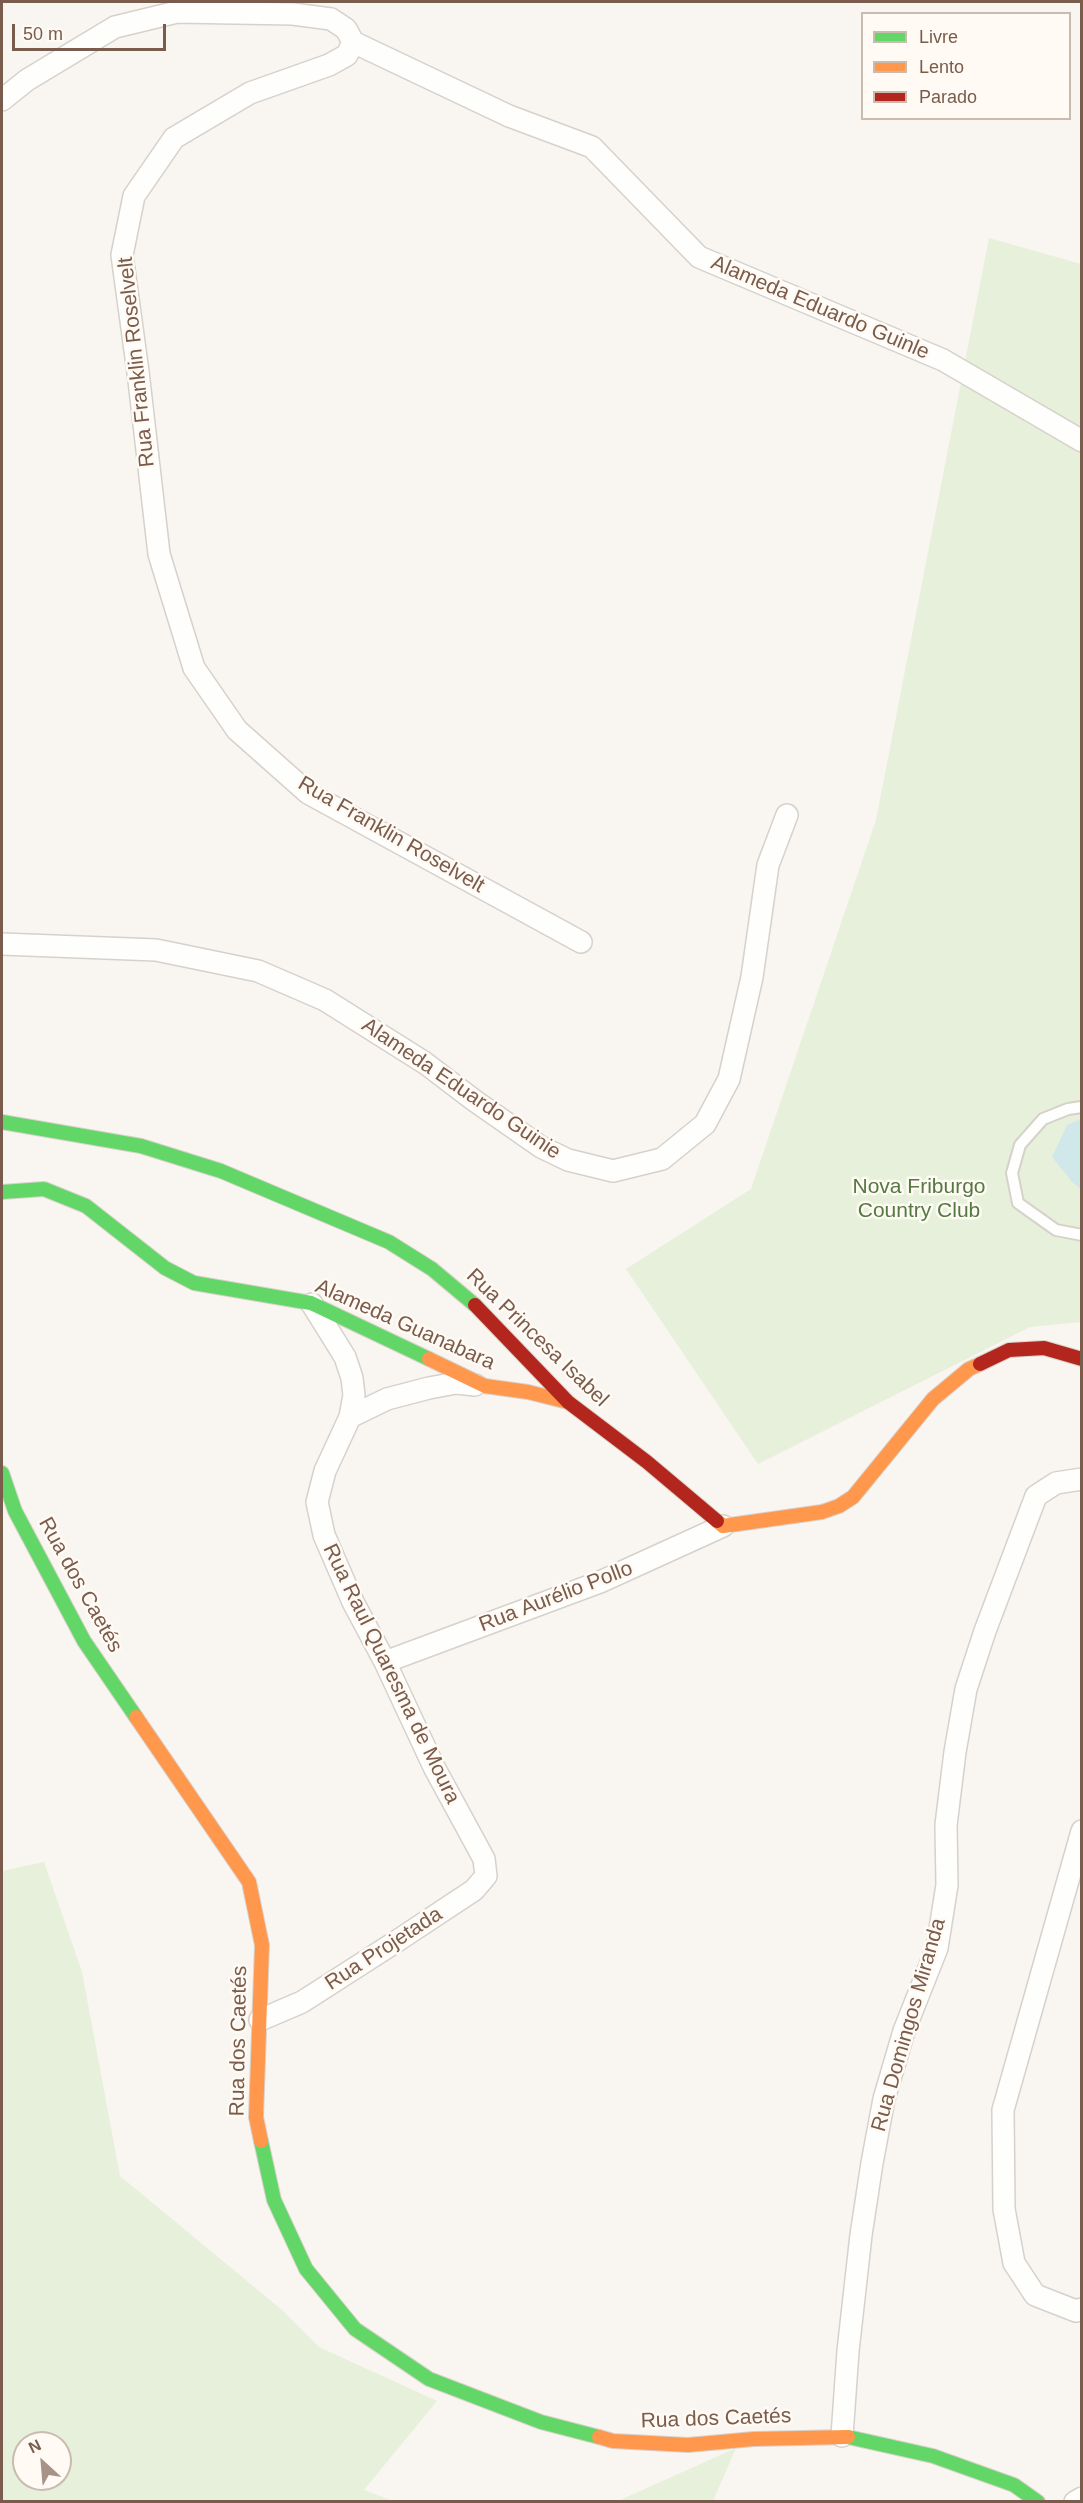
<!DOCTYPE html>
<html>
<head>
<meta charset="utf-8">
<style>
	body { margin:0 }
	#map { position:relative; width:1083px; height:2503px; overflow:hidden; background:#f9f5f0; font-family:Arial,sans-serif }
	canvas { display:block }
	.frame { position:absolute; inset:0; border:3px solid #7a5c4d; pointer-events:none }
	.legend { position:absolute; left:861px; top:12px; width:210px; height:108px; box-sizing:border-box; background:#fffaf3; border:2px solid #cabbb1; margin:0; padding:8px 10px; list-style:none; font-size:18px; color:#7a5c4d }
	.legend li { display:flex; align-items:center; gap:12px; height:30px }
	.legend b { width:30px; border:2px solid #cabbb1 }
	.north { position:absolute; left:12px; top:2431px; width:60px; height:60px; box-sizing:border-box; background:#fffaf3; border:2px solid #cabbb1; border-radius:50%; rotate:334deg; font-size:16px; font-weight:700; line-height:24px; text-align:center; color:#7a5c4d }
	.north::after { content:''; display:block; margin:auto; width:21px; height:27px; background:#a69286; clip-path:polygon(50% 0,100% 100%,50% 72%,0 100%) }
	.scale { position:absolute; left:12px; top:24px; width:154px; height:27px; box-sizing:border-box; border:3px solid #7a5c4d; border-top:0; padding-left:8px; font-size:18px; line-height:21px; white-space:nowrap; color:#7a5c4d; -webkit-text-stroke:4px #fffaf3; paint-order:stroke }
</style>
</head>
<body>
<div id="map">
<canvas width="1083" height="2503"></canvas>
<div class="frame"></div>
<ul class="legend">
<li><b style="height:8px;background:#63d668"></b>Livre</li>
<li><b style="height:8px;background:#ff974d"></b>Lento</li>
<li><b style="height:8px;background:#b3261e"></b>Parado</li>
</ul>
<div class="north">N</div>
<div class="scale">50 m</div>
</div>
<script>
const ctx = document.querySelector('canvas').getContext('2d');
ctx.lineJoin = 'round';
function paint(path, color) {
  ctx.fillStyle = color;
  ctx.fill(path, 'evenodd');
}
function shape(rows) {
  const path = new Path2D();
  for (const r of rows) {
    path.moveTo(r[0], r[1]);
    for (let i = 2; i < r.length; i += 2) path.lineTo(r[i], r[i + 1]);
  }
  return path;
}
function trace(path, color, width, dash) {
  ctx.strokeStyle = color;
  ctx.lineWidth = width;
  ctx.lineCap = dash ? 'butt' : 'round';
  ctx.setLineDash(dash || []);
  ctx.stroke(path);
}
function drawText(font, color, halo, rows, align = 'center') {
  ctx.font = font + ' Arial,sans-serif';
  ctx.lineWidth = 5;
  ctx.setLineDash([]);
  ctx.textBaseline = 'middle';
  ctx.strokeStyle = halo;
  ctx.fillStyle = color;
  for (const [text, x, y, turn = 0] of rows) {
    ctx.save();
    ctx.translate(x, y);
    ctx.rotate((+turn || 0) * Math.PI / 180);
    ctx.textAlign = isNaN(turn) ? turn : align;
    if (halo) ctx.strokeText(text, 0, 0);
    ctx.fillText(text, 0, 0);
    ctx.restore();
  }
}
paint(shape([
	[989,238,1081,264,1081,1322,1030,1327,758,1464,626,1269,751,1189,876,820],
	[44,1862,82,1972,120,2176,282,2310,319,2347,437,2401,364,2490,393,2501,2,2501,2,1871],
	[24,2443,60,2443,60,2479,24,2479],
	[736,2448,713,2501,618,2501]
]), '#e7f0db');
paint(shape([
	[1081,1119,1081,1189,1073,1183,1052,1157,1067,1125]
]), '#d0e8ea');
const lane = shape([
	[1082,1107,1068,1109,1043,1119,1020,1145,1012,1173,1018,1203,1056,1230,1082,1235]
]);
const street = shape([
	[353,42,509,116,592,147,699,257,943,360,1082,441],
	[2,100,27,80,115,27,177,12,293,14,331,19,346,29,353,42,347,55,329,65,250,93,174,138,134,196,122,255,138,372,159,554,194,668,237,730,308,793,581,942],
	[2,944,156,950,258,971,325,1000,425,1063,475,1101,541,1147,568,1160,613,1171,662,1159,705,1124,729,1079,752,977,768,865,787,815],
	[350,1417,387,1399,429,1388,456,1383,475,1385],
	[385,1662,600,1582,723,1526],
	[1082,1831,1003,2110,1004,2209,1014,2263,1035,2295,1076,2311,1082,2309],
	[260,2020,302,2002,397,1941,474,1890,486,1876,484,1859,434,1767,385,1662,353,1602,324,1535,317,1502,325,1471,350,1417,354,1395,352,1378,345,1357,312,1304],
	[842,2436,848,2351,861,2235,872,2163,884,2099,904,2031,937,1948,947,1885,946,1825,955,1752,966,1689,985,1631,1036,1496,1056,1483,1082,1479],
	[1075,2502,1082,2498]
]);
const fast = shape([
	[2,1122,141,1146,221,1171,389,1242,432,1269,475,1305],
	[2,1192,44,1189,86,1206,165,1268,194,1283,311,1303,429,1359],
	[2,1473,15,1511,84,1641,136,1717],
	[261,2141,274,2200,306,2269,355,2329,429,2379,541,2422,599,2437],
	[848,2437,933,2456,1014,2485,1038,2502]
]);
const slow = shape([
	[429,1359,485,1386,528,1392,568,1402],
	[717,1521,723,1526,822,1512,839,1506,853,1497,933,1399,969,1369,980,1364],
	[136,1717,249,1882,262,1945,256,2117,261,2141],
	[599,2437,613,2441,688,2445,754,2439,848,2437]
]);
const jam = shape([
	[475,1305,568,1402,647,1462,717,1521],
	[980,1364,1009,1350,1044,1348,1082,1359]
]);
trace(lane, '#d7d1cb', 14);
trace(street, '#d7d1cb', 24);
trace(fast, '#d9d2cb', 16);
trace(slow, '#d9d2cb', 16);
trace(jam, '#d9d2cb', 16);
trace(lane, '#fefefd', 10);
trace(street, '#fefefd', 21);
trace(fast, '#63d668', 14);
trace(slow, '#ff974d', 14);
trace(jam, '#b3261e', 14);
drawText('21px', '#7a5c4d', '#fffaf3', [
	["Alameda Eduardo Guinle",820,308,23],
	["Rua Franklin Roselvelt",137,362,-96],
	["Rua Franklin Roselvelt",391,835,30],
	["Alameda Eduardo Guinie",461,1089,34],
	["Alameda Guanabara",405,1325,24],
	["Rua Princesa Isabel",537,1338,44],
	["Rua dos Caetés",80,1585,61],
	["Rua Aurélio Pollo",556,1597,-21],
	["Rua Raul Quaresma de Moura",391,1674,64],
	["Rua Projetada",384,1949,-33],
	["Rua Domingos Miranda",909,2025,-74],
	["Rua dos Caetés",239,2041,-89],
	["Rua dos Caetés",716,2419,-2]
]);
drawText('21px', '#537a41', '#fffaf3', [
	["Nova Friburgo",919,1187],
	["Country Club",919,1211]
]);
</script>
</body>
</html>
